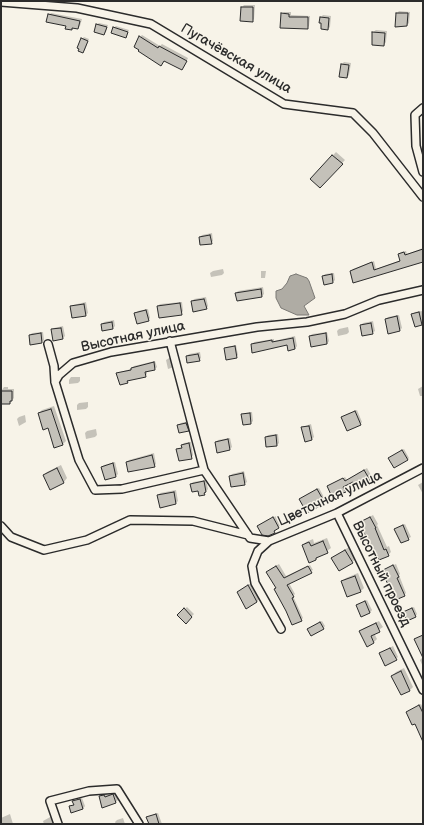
<!DOCTYPE html>
<html>
<head>
<meta charset="utf-8">
<style>
	body { margin:0 }
	#map { position:relative; width:424px; height:825px; overflow:hidden; background:#f7f3e8; font-family:"Balsamiq Sans",sans-serif }
	canvas { display:block }
	.frame { position:absolute; inset:0; border:2px solid #2b2b2b; pointer-events:none }
</style>
</head>
<body>
<div id="map">
<canvas width="424" height="825"></canvas>
<div class="frame"></div>
</div>
<script>
const ctx = document.querySelector('canvas').getContext('2d');
ctx.lineJoin = 'round';
function paint(path, color) {
  ctx.fillStyle = color;
  ctx.fill(path, 'evenodd');
}
function shape(rows) {
  const path = new Path2D();
  for (const r of rows) {
    path.moveTo(r[0], r[1]);
    for (let i = 2; i < r.length; i += 2) path.lineTo(r[i], r[i + 1]);
  }
  return path;
}
function trace(path, color, width, dash) {
  ctx.strokeStyle = color;
  ctx.lineWidth = width;
  ctx.lineCap = dash ? 'butt' : 'round';
  ctx.setLineDash(dash || []);
  ctx.stroke(path);
}
function drawText(font, color, halo, rows, align = 'center') {
  ctx.font = font + ' "Balsamiq Sans",sans-serif';
  ctx.lineWidth = 3;
  ctx.setLineDash([]);
  ctx.textBaseline = 'middle';
  ctx.strokeStyle = halo;
  ctx.fillStyle = color;
  for (const [text, x, y, turn = 0] of rows) {
    ctx.save();
    ctx.translate(x, y);
    ctx.rotate((+turn || 0) * Math.PI / 180);
    ctx.textAlign = isNaN(turn) ? turn : align;
    if (halo) ctx.strokeText(text, 0, 0);
    ctx.fillText(text, 0, 0);
    ctx.restore();
  }
}
const water = shape([
	[296,274,307,278,309,281,315,298,304,306,309,315,297,315,281,308,276,298,276,291,282,289,287,283,290,276,296,274]
]);
paint(water, '#afaca4');
trace(water, '#7a7874', 1);
paint(shape([
	[244,5,255,5,254,19,252,21,242,7],
	[399,11,410,12,409,23,407,25,397,13],
	[284,12,291,12,291,15,310,16,309,26,307,28,282,14],
	[51,13,82,19,80,26,78,28,74,27,72,29,49,15],
	[323,15,331,16,330,27,328,29,321,17],
	[99,23,108,25,106,32,104,34,96,25],
	[116,26,129,30,127,35,125,37,113,28],
	[376,30,387,31,386,42,384,45,373,32],
	[142,35,160,46,162,44,188,58,184,67,165,60,161,65,140,37],
	[84,37,89,39,85,50,83,52,82,39],
	[344,62,351,63,349,75,347,77,342,64],
	[336,152,345,160,320,187,311,179],
	[212,233,213,241,211,243,200,237,202,235],
	[423,248,423,261,354,281,351,272,353,269,374,261,376,269,401,260,399,254,401,252,406,251,407,254],
	[223,269,224,273,222,275,211,277,210,273,213,271],
	[261,271,266,271,265,278,261,278],
	[334,273,335,280,333,282,323,276,325,274],
	[263,287,264,294,262,296,236,293,238,291],
	[206,297,208,306,206,309,192,302,194,299],
	[86,302,88,313,86,315,71,307,73,305],
	[182,302,183,311,181,314,158,306,160,304],
	[148,309,150,318,148,320,136,313,138,311],
	[423,311,423,324,422,324,412,315,415,312],
	[399,315,402,328,400,330,386,319,388,317],
	[114,320,115,326,113,328,102,324,104,322],
	[373,321,375,331,372,333,361,325,363,323],
	[63,326,65,336,63,338,54,340,52,330,54,328],
	[348,327,349,332,347,334,338,336,337,331,339,329],
	[43,332,44,340,42,342,30,335,32,333],
	[327,332,329,341,327,344,312,346,310,336,312,334],
	[295,336,297,346,295,349,287,344,252,345,254,342,274,339,274,341],
	[236,345,238,355,236,357,225,349,227,347],
	[200,352,201,358,199,360,187,356,189,354],
	[171,357,174,367,168,369,166,360],
	[155,361,157,367,154,370,147,371,147,374,145,376,130,380,127,382,118,374,120,372,131,369,134,366],
	[71,377,80,377,80,381,78,383,69,384,69,380],
	[423,386,423,400,422,396,420,396,418,389],
	[4,387,8,387,8,389,14,389,14,398,10,403,1,403,2,390],
	[88,402,88,407,86,409,77,410,77,405,79,403],
	[54,406,66,441,63,444,54,447,49,427,39,413,42,410],
	[357,410,362,422,360,424,342,417],
	[252,412,253,421,251,423,242,415,245,413],
	[25,415,26,422,19,426,17,419,19,417],
	[188,421,190,428,188,430,178,425,181,423],
	[311,424,314,437,312,439,305,440,302,428,305,426],
	[96,429,97,435,95,437,86,439,85,433,87,431],
	[278,434,279,443,277,445,267,446,266,437,268,435],
	[230,438,232,447,230,449,218,452,216,442,218,440],
	[191,442,193,455,191,458,178,450,183,447,182,445,184,443],
	[404,449,409,458,407,460,391,457],
	[154,453,156,464,154,466,127,462,129,460],
	[115,462,118,474,116,476,105,479,102,467,104,465],
	[61,465,67,478,64,482,51,488,44,475,47,472],
	[367,468,372,477,357,486,354,481,345,485,347,489,345,491,328,486,345,477,347,480],
	[244,471,247,482,244,484,230,476,232,474],
	[206,480,208,489,204,494,191,484,193,482],
	[423,482,423,494,418,485],
	[319,488,326,501,324,503,303,497],
	[176,490,178,501,176,503,161,506,158,496,160,493],
	[373,515,378,524,377,525,387,547,389,546,391,552,388,555,377,554,359,523],
	[276,516,281,525,275,529,276,530,274,532,261,524],
	[405,524,411,537,401,542,396,529],
	[327,538,331,548,316,559,303,545,306,542,313,539,314,543],
	[349,547,356,559,352,562,332,558],
	[279,564,286,576,310,565,313,570,289,583,295,594,293,596,303,618,301,620,275,589,276,587,269,570],
	[396,564,400,574,399,575,406,593,404,595,391,588,385,569],
	[358,573,364,588,360,592,342,581,346,578],
	[251,583,260,598,257,602,238,592],
	[367,600,372,610,370,613,357,606],
	[187,607,194,614,186,622,178,615],
	[414,607,417,614,415,617,404,612],
	[322,621,325,626,323,629,308,629],
	[379,621,383,627,374,633,377,639,374,642,361,631,364,628],
	[393,646,398,657,396,659,382,652],
	[423,657,423,667,420,660],
	[404,668,413,687,410,690,392,676,396,672],
	[421,704,423,708,423,737,415,722,407,712],
	[106,793,107,795,115,793,118,800,115,803,100,796,102,794],
	[82,798,85,806,83,809,70,807,74,804,74,802,76,800],
	[158,813,162,824,150,824,147,817],
	[10,814,13,824,2,824,1,818],
	[52,816,55,824,44,824,43,821],
	[123,818,125,824,116,824,115,822,117,820]
]), '#0003');
const building = shape([
	[241,7,253,7,253,22,240,21,241,7],
	[281,13,289,14,289,17,308,17,308,29,280,28,281,13],
	[396,13,408,13,407,26,395,27,396,13],
	[48,14,80,21,78,29,72,28,72,30,65,29,66,26,46,22,48,14],
	[320,17,329,18,328,30,321,29,321,23,319,23,320,17],
	[96,24,107,27,104,35,94,32,96,24],
	[113,27,128,32,126,38,111,33,113,27],
	[372,32,385,33,384,46,372,45,372,32],
	[139,36,158,48,159,46,187,61,182,70,164,61,161,66,138,51,139,50,134,47,139,36],
	[81,38,88,41,83,53,78,51,79,49,77,48,81,38],
	[341,64,349,65,347,78,339,77,341,64],
	[332,155,343,164,320,188,310,179,332,155],
	[210,235,212,244,200,245,199,237,210,235],
	[423,249,423,262,353,283,350,271,372,262,374,270,400,261,398,254,404,252,405,255,423,249],
	[332,274,333,283,324,285,322,276,332,274],
	[261,289,262,297,237,301,235,293,261,289],
	[204,299,207,309,193,312,191,301,204,299],
	[180,303,182,315,159,318,157,306,180,303],
	[84,304,86,316,72,318,70,306,84,304],
	[146,310,149,321,137,324,134,313,146,310],
	[419,312,422,325,415,327,411,314,419,312],
	[397,316,400,331,388,334,385,319,397,316],
	[112,322,113,329,102,331,101,324,112,322],
	[371,323,373,334,362,336,360,325,371,323],
	[61,328,63,339,53,341,51,329,61,328],
	[41,333,42,343,30,345,29,335,41,333],
	[326,333,327,344,311,347,309,336,326,333],
	[293,338,295,349,288,351,287,345,252,353,251,344,272,340,272,342,293,338],
	[235,346,237,358,226,360,224,348,235,346],
	[198,354,200,361,187,363,186,356,198,354],
	[154,362,155,370,145,372,146,377,127,381,128,383,120,385,116,373,131,370,131,368,154,362],
	[1,391,12,391,12,401,10,401,10,404,1,404,1,391],
	[51,409,63,445,54,448,48,428,43,430,38,413,51,409],
	[355,411,361,425,347,431,341,417,355,411],
	[250,413,251,424,243,425,241,414,250,413],
	[186,423,189,431,179,433,177,425,186,423],
	[309,426,312,440,305,442,301,427,309,426],
	[276,435,277,446,266,447,265,437,276,435],
	[228,439,230,450,217,453,215,442,228,439],
	[189,443,192,459,179,461,176,449,182,448,181,445,189,443],
	[402,450,408,460,394,468,388,458,402,450],
	[152,455,155,467,128,472,126,462,152,455],
	[113,463,116,477,105,480,101,467,113,463],
	[57,468,64,483,50,490,43,475,57,468],
	[364,470,370,480,356,488,353,482,343,487,346,492,332,497,327,486,343,478,345,481,364,470],
	[243,473,245,485,231,487,229,476,243,473],
	[204,481,206,492,204,493,205,495,199,496,198,491,192,492,190,484,204,481],
	[317,489,325,503,307,513,299,499,317,489],
	[174,492,176,504,160,508,157,495,174,492],
	[273,517,279,528,274,531,275,533,268,536,262,535,257,526,273,517],
	[370,517,376,528,375,528,384,550,386,549,389,556,379,560,377,555,374,556,365,534,364,534,358,523,370,517],
	[403,525,409,540,401,543,394,529,403,525],
	[323,541,328,553,316,558,316,560,309,563,302,545,309,542,311,546,323,541],
	[345,550,353,563,339,571,331,558,345,550],
	[393,565,399,577,397,578,405,596,393,601,388,589,390,588,381,571,393,565],
	[276,566,284,578,308,566,312,573,287,585,294,597,292,598,302,621,292,625,286,611,274,589,276,588,266,572,276,566],
	[355,576,361,592,347,597,341,581,355,576],
	[248,585,257,602,246,609,237,592,248,585],
	[365,601,370,613,361,617,356,605,365,601],
	[184,608,192,617,186,624,177,615,184,608],
	[412,608,416,617,407,621,403,612,412,608],
	[320,622,324,629,311,636,307,629,320,622],
	[376,623,380,632,371,636,374,643,367,647,359,631,376,623],
	[423,635,423,658,414,639,423,635],
	[390,648,397,660,385,666,379,653,390,648],
	[401,671,410,691,401,695,391,676,401,671],
	[419,705,423,713,423,742,415,724,412,725,406,712,419,705],
	[113,794,116,803,102,808,99,796,104,795,105,797,113,794],
	[80,799,83,809,71,813,69,806,74,805,72,801,80,799],
	[156,814,159,824,149,824,146,817,156,814]
]);
paint(building, '#c4c1b9');
trace(building, '#2b2b2b', 1);
const minor = shape([
	[1,2,77,8,151,24,284,104,353,113,373,133,423,197],
	[423,108,415,115,416,146,423,172],
	[170,341,204,470,250,538,269,541,337,513,423,468],
	[48,344,54,366,55,382,79,460,95,490,122,489,204,470],
	[55,382,59,375,73,363,111,352,257,327,307,322,345,314,379,300,423,290],
	[337,513,423,690],
	[1,526,11,537,44,550,87,540,130,520,193,521,248,535],
	[269,541,258,551,252,566,255,583,281,629],
	[58,824,50,801,89,791,117,789,139,824]
]);
trace(minor, '#2b2b2b', 10);
trace(minor, '#f7f3e8', 7);
drawText('14px', '#2b2b2b', '#f7f3e8', [
	["Пугачёвская улица",236,59,30],
	["Высотная улица",133,337,-12],
	["Цветочная улица",330,499,-25],
	["Высотный проезд",381,574,64]
]);
</script>
</body>
</html>
